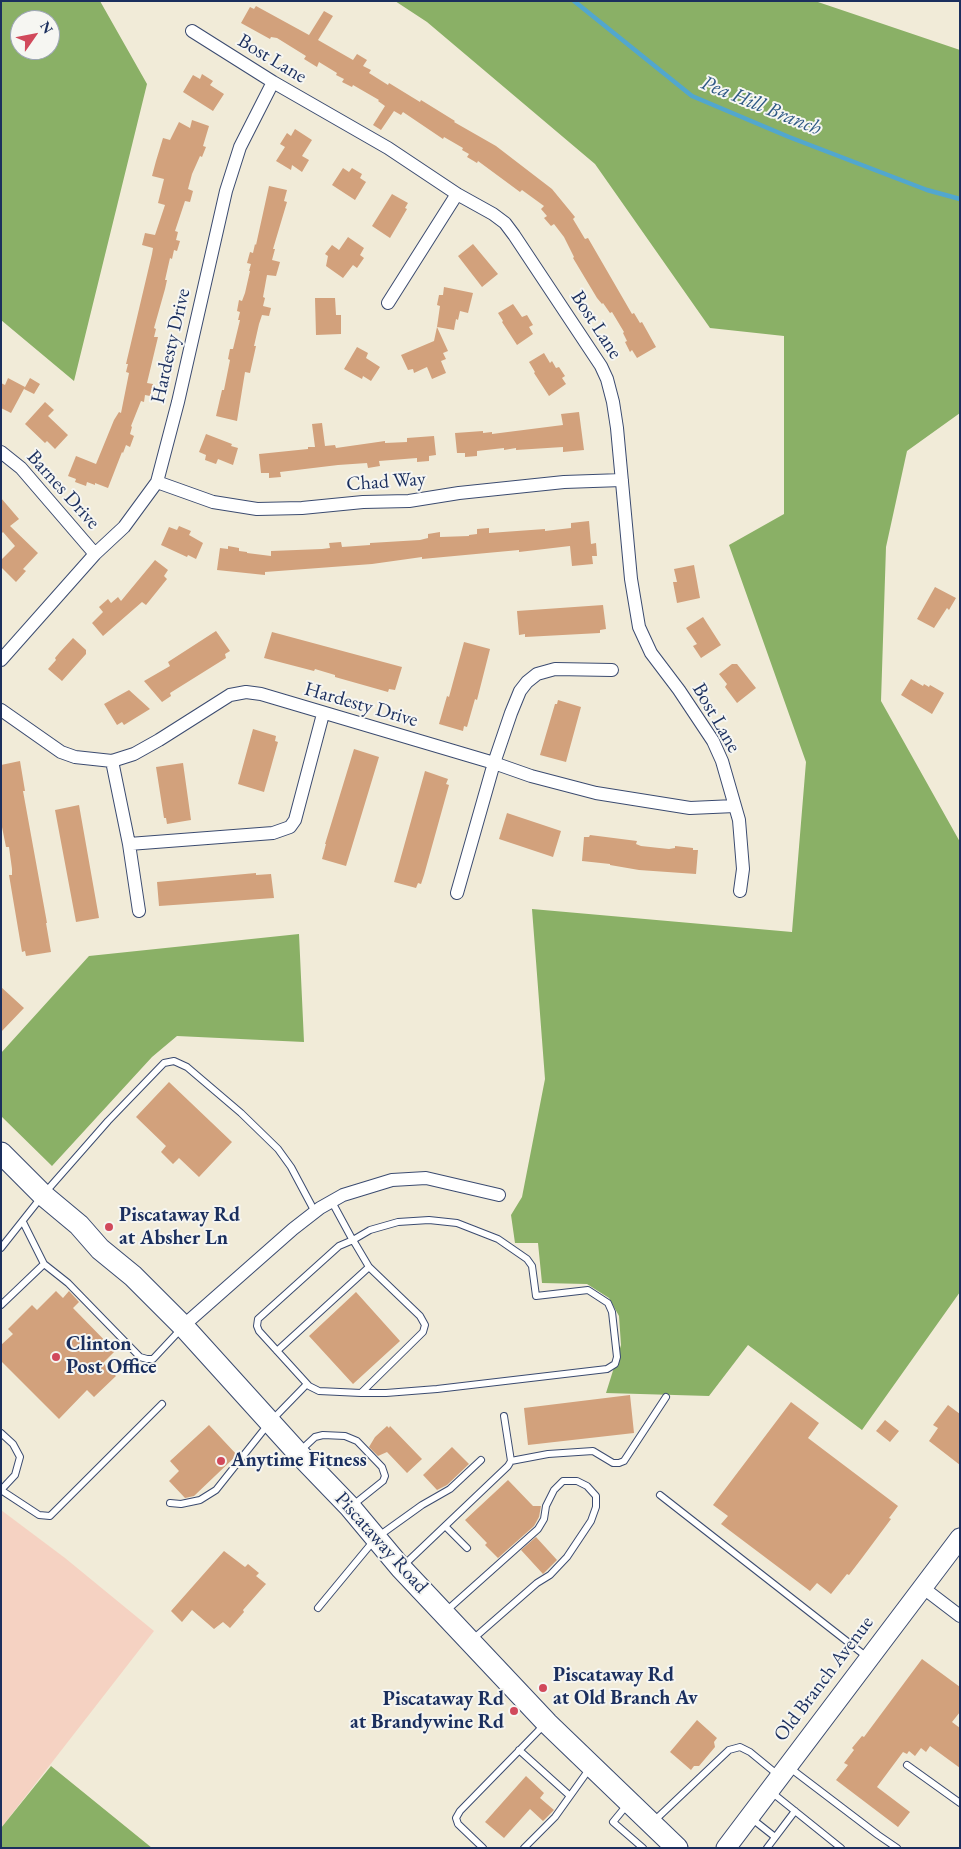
<!DOCTYPE html>
<html>
<head>
<meta charset="utf-8">
<style>
	body { margin:0 }
	#map { position:relative; width:961px; height:1849px; overflow:hidden; background:#f1ebd8; font-family:"EB Garamond",serif }
	canvas { display:block }
	.frame { position:absolute; inset:0; border:2px solid #1b2f5e; pointer-events:none }
	.north { position:absolute; left:10px; top:10px; width:50px; height:50px; box-sizing:border-box; background:#f6f6f2; border:1px solid #9ea6b7; border-radius:50%; rotate:57deg; font-size:14px; font-weight:700; line-height:20px; text-align:center; color:#1b2f5e }
	.north::after { content:''; display:block; margin:auto; width:18px; height:22px; background:#d1495b; clip-path:polygon(50% 0,100% 100%,50% 72%,0 100%) }
</style>
</head>
<body>
<div id="map">
<canvas width="961" height="1849"></canvas>
<div class="frame"></div>
<div class="north">N</div>
</div>
<script>
const ctx = document.querySelector('canvas').getContext('2d');
ctx.lineJoin = 'round';
function paint(path, color) {
  ctx.fillStyle = color;
  ctx.fill(path, 'evenodd');
}
function shape(rows) {
  const path = new Path2D();
  for (const r of rows) {
    path.moveTo(r[0], r[1]);
    for (let i = 2; i < r.length; i += 2) path.lineTo(r[i], r[i + 1]);
  }
  return path;
}
function trace(path, color, width, dash) {
  ctx.strokeStyle = color;
  ctx.lineWidth = width;
  ctx.lineCap = dash ? 'butt' : 'round';
  ctx.setLineDash(dash || []);
  ctx.stroke(path);
}
function drawText(font, color, halo, rows, align = 'center') {
  ctx.font = font + ' "EB Garamond",serif';
  ctx.lineWidth = 4;
  ctx.setLineDash([]);
  ctx.textBaseline = 'middle';
  ctx.strokeStyle = halo;
  ctx.fillStyle = color;
  for (const [text, x, y, turn = 0] of rows) {
    ctx.save();
    ctx.translate(x, y);
    ctx.rotate((+turn || 0) * Math.PI / 180);
    ctx.textAlign = isNaN(turn) ? turn : align;
    if (halo) ctx.strokeText(text, 0, 0);
    ctx.fillText(text, 0, 0);
    ctx.restore();
  }
}
paint(shape([
	[1,1510,65,1558,154,1631,1,1828]
]), '#f5d2c2');
paint(shape([
	[1,1,100,1,147,84,74,381,1,320],
	[20,20,50,20,50,50,20,50],
	[395,1,815,1,960,50,960,413,907,451,886,547,881,701,960,842,960,1292,862,1430,748,1345,709,1396,606,1393,621,1345,619,1316,609,1298,587,1284,542,1283,538,1243,515,1243,511,1215,522,1197,545,1079,532,909,792,932,806,762,729,545,784,514,784,336,710,328,595,164,427,22],
	[299,934,304,1042,177,1036,152,1057,52,1166,1,1116,1,1053,89,956],
	[51,1766,152,1848,1,1848,1,1828]
]), '#8ab066');
trace(shape([
	[574,1,692,96,789,137,927,190,960,199]
]), '#52a7ce', 4.5);
paint(shape([
	[256,6,309,35,324,11,333,16,318,40,353,60,357,54,367,60,363,66,371,70,369,73,388,85,389,83,420,102,421,100,455,121,454,122,496,146,552,189,575,217,573,219,585,239,588,238,632,314,634,313,640,323,642,322,656,347,637,358,632,350,630,352,625,342,627,341,623,333,624,332,612,312,610,313,603,303,602,304,597,298,573,258,574,257,564,237,554,224,551,226,544,218,547,216,541,209,544,206,522,190,520,192,478,161,477,163,467,157,469,154,462,150,463,148,444,137,443,139,403,112,401,115,394,111,381,130,373,125,385,106,378,101,379,100,353,85,352,87,342,82,344,79,336,75,337,73,319,62,317,67,304,59,306,56,277,38,271,37,270,39,241,23,250,7,254,9],
	[202,74,213,81,210,85,224,94,213,111,183,92,193,75,200,79],
	[192,120,209,126,203,146,206,147,202,157,200,156,192,174,188,189,193,191,190,202,185,201,175,231,178,232,176,240,180,241,177,251,174,250,172,259,170,258,165,280,167,280,165,289,154,328,156,329,154,337,158,337,147,383,153,384,150,396,145,395,144,402,141,401,131,426,132,427,130,434,134,436,130,447,126,445,123,453,122,452,108,488,95,483,95,485,87,482,86,486,75,482,76,479,68,476,76,456,96,464,114,420,119,412,121,413,129,373,126,372,128,364,126,364,152,254,153,248,142,245,145,233,155,235,165,205,158,203,164,179,152,176,156,161,163,138,170,140,179,122,190,128],
	[295,129,312,140,302,156,309,160,302,172,292,165,291,170,276,161,285,147,280,144,287,133,291,136],
	[343,168,349,172,352,168,362,174,360,178,366,182,355,200,332,185],
	[269,186,287,190,284,201,287,202,273,249,275,249,272,260,280,262,276,276,267,275,263,297,265,298,263,306,271,308,269,316,262,315,259,324,254,346,256,346,250,373,245,372,237,421,216,416,222,390,224,390,230,360,228,359,230,349,233,349,240,320,238,320,240,312,237,311,239,300,242,301,245,293,250,271,249,271,251,264,247,263,250,252,253,253,255,244,256,245],
	[392,194,408,203,405,208,407,209,390,238,372,226],
	[348,237,364,248,360,255,364,258,357,268,353,265,343,278,326,266,328,256,325,254,332,245,339,250],
	[473,244,498,274,482,287,458,256],
	[444,287,473,293,468,313,460,311,458,320,456,319,454,330,437,327,440,306,437,305,439,295,443,295],
	[315,298,335,298,336,315,341,315,341,334,316,335],
	[513,304,522,317,527,315,533,325,529,327,533,334,517,345,502,322,503,321,498,313],
	[437,327,448,351,443,353,446,359,441,361,446,373,432,379,427,367,414,373,413,369,408,370,401,355,434,341],
	[357,347,368,353,366,358,380,367,371,381,363,376,362,379,344,369],
	[544,353,550,363,552,361,556,368,559,367,565,376,562,378,566,384,549,396,534,373,535,372,529,362],
	[8,378,25,387,11,413,1,408,1,383,5,385],
	[30,378,40,384,34,394,24,389],
	[45,402,54,410,48,416,68,435,55,449,47,441,45,443,25,424],
	[579,412,584,450,563,452,563,447,516,450,516,448,504,450,504,448,477,451,477,456,465,457,465,453,457,453,455,433,483,431,483,433,492,432,492,434,563,425,561,414],
	[322,423,325,446,335,445,336,448,385,441,385,443,407,442,407,438,434,436,436,455,429,456,429,461,417,462,417,458,379,461,380,466,368,468,367,463,338,465,280,472,281,477,269,478,269,473,261,473,259,454,308,449,308,447,315,447,312,424],
	[206,434,232,444,231,446,238,448,233,465,218,459,216,464,205,460,206,455,199,452],
	[1,498,19,519,10,526,38,553,23,569,26,571,16,582,1,567,1,560,15,546,3,532,1,534],
	[589,521,591,544,596,543,597,556,592,556,593,564,572,566,570,546,519,552,519,550,422,559,422,557,372,564,265,572,265,575,217,570,220,548,228,549,228,546,239,548,239,551,247,552,247,553,271,556,271,551,322,549,330,548,329,543,341,542,342,547,370,545,370,543,420,540,428,538,428,534,440,532,440,537,469,536,469,535,477,534,477,529,489,528,489,533,545,529,545,531,571,528,571,523],
	[179,526,191,531,189,535,203,543,196,559,188,555,187,557,161,545,169,527,177,530],
	[155,560,168,570,164,576,167,579,146,605,142,602,103,636,92,623,103,612,99,607,108,599,111,603,118,597,121,601],
	[694,565,700,598,677,603,673,582,677,582,674,569],
	[935,587,956,598,949,610,947,608,934,628,917,619],
	[603,605,606,629,600,630,600,633,525,637,525,634,519,635,517,611],
	[703,617,721,645,701,658,693,646,697,644,686,628],
	[216,631,230,651,225,654,226,658,170,693,171,696,162,702,144,681,170,666,168,662],
	[272,632,402,667,395,690,389,689,388,692,335,677,335,675,315,669,314,671,264,658],
	[73,638,86,650,86,654,62,681,48,669,56,660,55,658,60,652],
	[464,642,490,649,477,700,475,699,467,727,464,726,463,731,439,724,447,696,449,697],
	[732,664,737,664,756,688,737,703,725,687,727,684,719,674],
	[911,679,923,686,924,684,929,687,930,685,944,693,932,714,901,695],
	[129,690,150,709,124,725,122,722,117,725,104,704],
	[558,700,581,707,566,762,540,755,555,704,557,704],
	[253,729,276,736,275,741,278,742,264,792,238,784],
	[354,749,379,757,346,866,322,859,326,844,325,844],
	[20,761,25,791,23,791,47,923,46,923,51,952,26,956,25,951,22,952,9,875,12,875,12,869,9,847,6,847,1,822,1,765],
	[183,763,191,820,167,824,166,818,164,818,156,767],
	[425,771,448,779,446,784,449,785,424,875,421,884,418,883,416,888,394,882],
	[79,805,99,918,76,922,55,810],
	[507,813,561,831,553,857,499,839],
	[590,835,637,841,636,844,641,846,669,849,675,848,675,846,693,848,693,850,698,850,696,874,639,870,610,865,610,864,582,861,584,837,589,837],
	[256,873,256,875,271,874,274,898,159,906,157,882],
	[1,987,24,1008,1,1032],
	[169,1082,232,1142,199,1177,179,1158,173,1164,161,1152,166,1146,136,1117],
	[56,1291,63,1298,69,1291,79,1302,73,1308,115,1351,103,1363,116,1376,94,1397,87,1390,59,1419,1,1361,1,1345,13,1334,8,1329,32,1305,37,1310],
	[356,1292,400,1341,353,1384,309,1336],
	[630,1395,634,1433,528,1445,524,1408],
	[791,1402,819,1423,808,1438,898,1506,889,1518,891,1519,862,1558,849,1575,847,1574,831,1594,817,1583,810,1591,721,1524,728,1516,713,1505],
	[948,1405,960,1414,960,1465,929,1441,938,1428,933,1425],
	[885,1420,899,1431,890,1442,876,1431],
	[209,1425,237,1455,194,1496,185,1498,169,1481,179,1471,170,1461],
	[387,1426,389,1428,390,1426,422,1459,407,1473,387,1452,378,1456,369,1447,375,1437],
	[452,1447,469,1464,447,1485,437,1490,423,1475],
	[508,1480,533,1506,541,1506,539,1517,534,1526,498,1558,485,1545,487,1543,465,1520],
	[536,1537,557,1560,543,1574,521,1550],
	[224,1551,245,1567,248,1564,259,1573,256,1576,266,1584,243,1610,244,1612,230,1628,223,1622,214,1629,192,1610,182,1622,171,1611],
	[922,1659,960,1687,960,1712,952,1722,960,1728,960,1768,930,1746,926,1752,921,1748,915,1756,909,1751,907,1754,903,1752,877,1787,910,1812,898,1827,836,1780,848,1765,844,1763,854,1750,852,1748,862,1736,864,1737],
	[697,1720,717,1738,714,1742,715,1747,699,1766,694,1766,691,1770,670,1752],
	[526,1776,544,1793,540,1798,554,1810,543,1821,530,1809,504,1838,485,1822]
]), '#d2a17c');
const service = shape([
	[332,1202,351,1237,353,1240,369,1267,420,1316,425,1325,423,1332,361,1393,386,1393,437,1389,607,1369,615,1364,617,1357,612,1312,608,1303,588,1290,536,1296,532,1266,527,1259,498,1239,457,1223,429,1220,398,1222,370,1230,353,1240,339,1246,258,1319,257,1326,259,1331,309,1386,319,1391,361,1393],
	[23,1222,44,1264,68,1283,140,1357,147,1359,153,1359,182,1328],
	[1,1248,43,1195,108,1121,164,1063,174,1061,187,1067,241,1113,278,1149,291,1167,315,1212],
	[1,1305,44,1264],
	[277,1351,369,1267],
	[1,1433,13,1444,20,1457,15,1475,1,1490,39,1515,50,1516,162,1404],
	[300,1451,315,1437,323,1435,345,1436,357,1441,382,1467,385,1476,383,1481,353,1505],
	[511,1461,548,1454,593,1451,613,1463,619,1463,624,1461,666,1397],
	[660,1495,867,1657],
	[170,1503,181,1504,200,1500,216,1490,270,1422,307,1384],
	[445,1526,467,1548],
	[404,1565,508,1466,511,1461,504,1416],
	[318,1608,376,1538,422,1505,450,1489,481,1460],
	[445,1612,538,1529,544,1519,546,1506,554,1490,563,1481,577,1481,587,1486,596,1496,596,1507,591,1521,567,1557,550,1575,537,1583,473,1639],
	[519,1750,569,1795],
	[907,1765,960,1803],
	[790,1768,878,1835,897,1848],
	[770,1791,841,1848],
	[627,1805,613,1822,643,1848],
	[751,1818,775,1837],
	[654,1821,729,1750,740,1747,750,1752,778,1775],
	[483,1848,458,1824,456,1818,460,1811,544,1725],
	[524,1848,555,1817,590,1768],
	[767,1848,795,1811]
]);
const minor = shape([
	[192,31,273,82,388,148,457,194,493,214,505,223,514,235,601,366,607,379,613,402,617,428,631,579,639,627,651,653,679,690,713,741,722,761,739,820,743,869,740,891],
	[388,303,457,194],
	[1,452,21,468,95,554],
	[157,482,213,502,257,509,302,508,363,502,409,501,459,493,564,482,622,480],
	[1,660,95,554,124,527,157,482,178,402,226,191,240,147,273,82],
	[1,710,61,752,75,757,112,761,134,754,159,740,230,695,246,692,261,694,494,763,531,776,596,793,690,808,735,806],
	[112,761,129,844,139,911],
	[129,844,273,833,290,827,295,820,323,714],
	[457,893,494,763,511,713,520,691,527,682,537,674,555,669,612,670],
	[183,1326,293,1229,320,1208,343,1195,392,1180,426,1178,499,1195],
	[922,1587,960,1616]
]);
const secondary = shape([
	[726,1848,960,1538]
]);
const primary = shape([
	[1,1153,43,1195,79,1225,100,1249,133,1276,183,1326,298,1453,350,1507,401,1568,547,1723,677,1848]
]);
trace(service, '#3b4b70', 8);
trace(minor, '#3b4b70', 14);
trace(secondary, '#3b4b70', 21);
trace(primary, '#3b4b70', 23);
trace(service, '#fff', 6);
trace(minor, '#fff', 12);
trace(secondary, '#fff', 19);
trace(primary, '#fff', 21);
for (const [x, y, r, color] of [
	[109,1227,5,"#d1495b"],
	[56,1357,5,"#d1495b"],
	[221,1461,5,"#d1495b"],
	[543,1688,5,"#d1495b"],
	[514,1711,5,"#d1495b"]
]) {
  const dot = new Path2D();
  dot.arc(x, y, r, 0, 2 * Math.PI);
  ctx.fillStyle = color;
  ctx.fill(dot);
  trace(dot, '#f6f6f2', 2);
}
drawText('20px', '#1b2f5e', '#f6f6f2', [
	["Bost Lane",272,59,31],
	["Bost Lane",596,325,57],
	["Hardesty Drive",171,346,-77],
	["Chad Way",386,482,-4],
	["Barnes Drive",63,490,48],
	["Hardesty Drive",361,705,16],
	["Bost Lane",716,718,60],
	["Piscataway Road",381,1543,48],
	["Old Branch Avenue",824,1679,-53]
]);
drawText('bold 20px', '#1b2f5e', '#f6f6f2', [
	["Piscataway Rd",119,1216],
	["at Absher Ln",119,1239],
	["Clinton",66,1345],
	["Post Office",66,1368],
	["Anytime Fitness",231,1461],
	["Piscataway Rd",553,1676],
	["at Old Branch Av",553,1699],
	["Piscataway Rd",504,1700,"right"],
	["at Brandywine Rd",504,1723,"right"]
], 'left');
drawText('italic 21px', '#2e5985', '#f6f6f2', [
	["Pea Hill Branch",761,106,22]
]);
</script>
</body>
</html>
